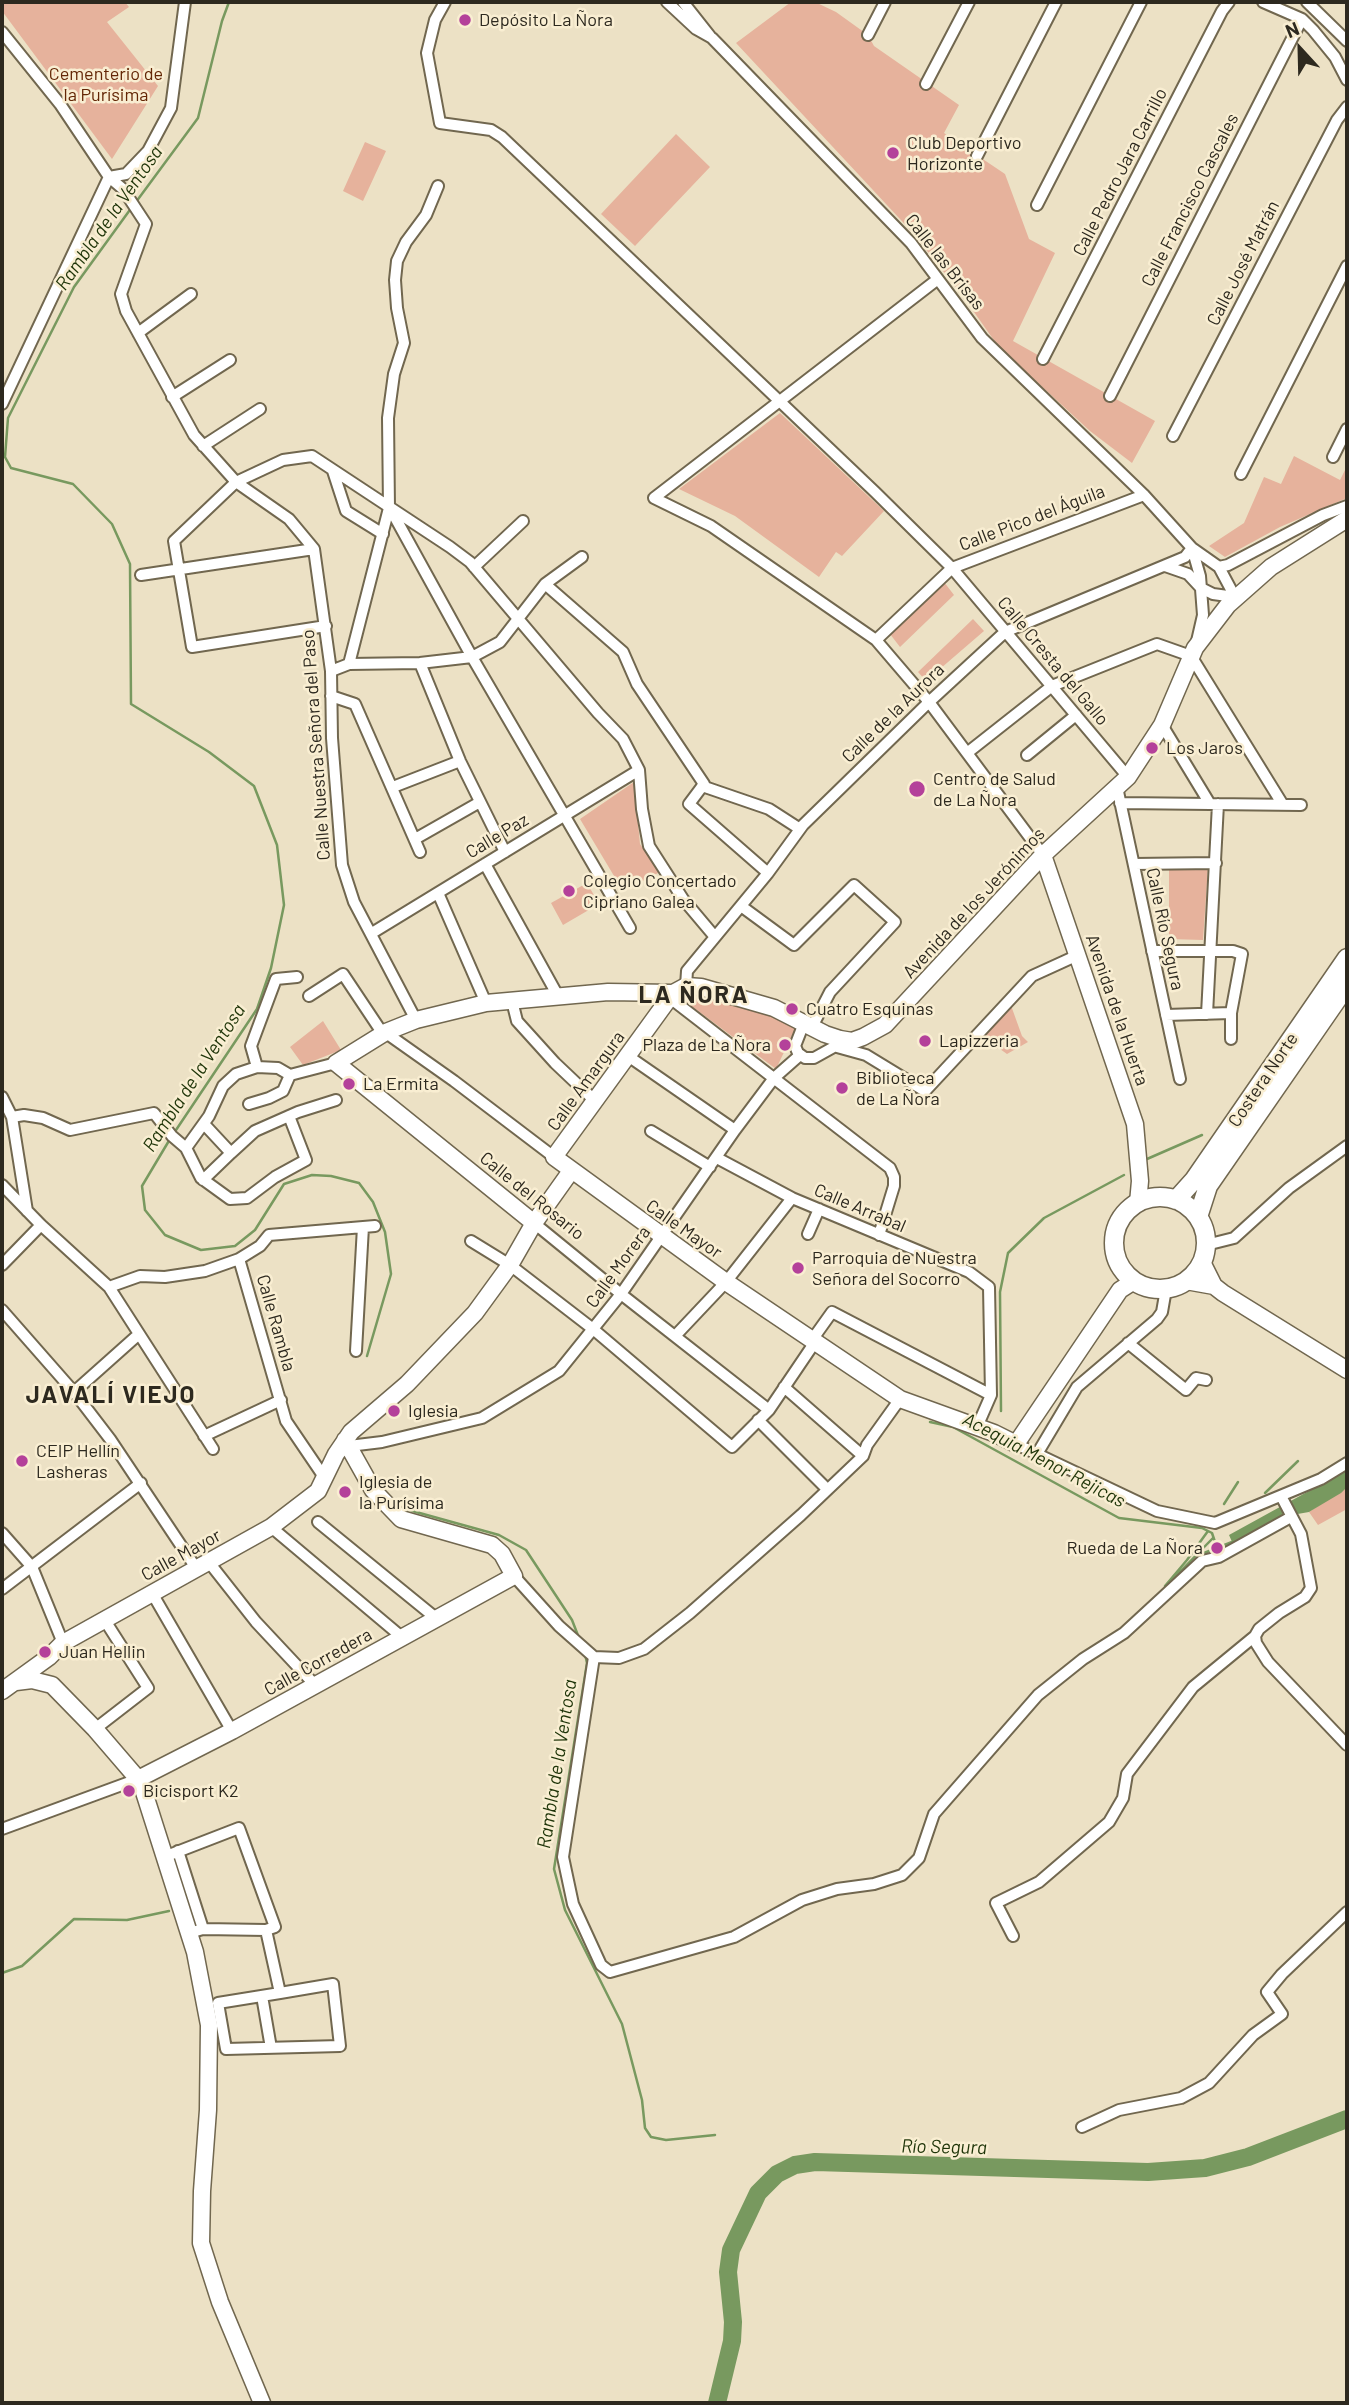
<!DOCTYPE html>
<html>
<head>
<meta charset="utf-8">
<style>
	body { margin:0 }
	#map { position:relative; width:1349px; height:2405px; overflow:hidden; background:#ece1c5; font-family:Barlow,sans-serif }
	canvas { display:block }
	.frame { position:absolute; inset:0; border:4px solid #2d291f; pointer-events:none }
	.north { position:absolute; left:1265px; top:14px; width:70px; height:70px; -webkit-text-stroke:5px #f9eed2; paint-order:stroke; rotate:338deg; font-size:19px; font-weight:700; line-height:28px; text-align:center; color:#2d291f }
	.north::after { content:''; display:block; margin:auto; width:24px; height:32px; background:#2d291f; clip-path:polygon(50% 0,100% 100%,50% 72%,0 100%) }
</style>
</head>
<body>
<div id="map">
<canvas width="1349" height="2405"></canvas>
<div class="frame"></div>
<div class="north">N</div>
</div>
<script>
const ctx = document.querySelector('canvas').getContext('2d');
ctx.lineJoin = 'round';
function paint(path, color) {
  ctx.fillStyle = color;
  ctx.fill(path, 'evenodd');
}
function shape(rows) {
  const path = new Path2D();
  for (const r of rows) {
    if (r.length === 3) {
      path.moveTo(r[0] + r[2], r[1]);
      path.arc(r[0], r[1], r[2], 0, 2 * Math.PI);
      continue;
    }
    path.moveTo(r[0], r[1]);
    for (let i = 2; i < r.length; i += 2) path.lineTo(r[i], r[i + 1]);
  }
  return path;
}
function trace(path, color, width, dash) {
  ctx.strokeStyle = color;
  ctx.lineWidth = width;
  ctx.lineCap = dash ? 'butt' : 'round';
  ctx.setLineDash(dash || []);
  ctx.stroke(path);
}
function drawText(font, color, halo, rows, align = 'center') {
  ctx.font = font + ' Barlow,sans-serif';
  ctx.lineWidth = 5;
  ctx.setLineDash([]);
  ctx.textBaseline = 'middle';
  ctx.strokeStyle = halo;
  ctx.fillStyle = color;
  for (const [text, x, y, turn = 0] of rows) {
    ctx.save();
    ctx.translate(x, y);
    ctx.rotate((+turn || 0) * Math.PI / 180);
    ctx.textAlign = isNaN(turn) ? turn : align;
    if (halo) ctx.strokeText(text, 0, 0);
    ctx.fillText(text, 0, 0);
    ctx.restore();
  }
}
paint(shape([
	[2,2,125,2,129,7,107,22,158,86,112,159,2,11],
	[791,2,815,2,836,12,868,35,874,46,959,105,944,133,1005,174,1029,239,1055,253,1013,341,1155,421,1132,463,1090,431,998,346,962,295,913,233,736,43],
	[676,134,710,167,635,246,601,214],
	[365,142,386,151,363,201,343,191],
	[780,413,884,511,842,556,836,552,819,577,735,516,679,489],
	[1294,456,1340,480,1347,466,1347,498,1280,527,1225,557,1209,546,1244,523,1264,477,1281,484],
	[944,582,954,595,900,647,890,634],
	[973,619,984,631,926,681,918,672],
	[634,782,640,844,660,872,623,891,580,819],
	[1169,866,1208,867,1203,940,1169,939],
	[587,883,599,904,563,925,551,903],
	[697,991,766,1009,796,1027,776,1069,682,999],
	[1009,1000,1022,1036,1028,1042,1007,1054,1000,1049,975,1044],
	[323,1021,341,1050,303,1065,290,1047],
	[1347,1487,1347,1509,1318,1525,1309,1512]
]), '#e6b29c');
paint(shape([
	[1347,1470,1347,1487,1341,1493,1309,1512,1286,1516,1233,1544,1229,1535]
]), '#78995f');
trace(shape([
	[136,202,198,118,222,21,229,2],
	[132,207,74,287,8,418,5,457,11,468,73,484,112,524,130,564,131,704,209,752,254,786,277,845,284,905,271,968,257,1009,174,1133],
	[170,1139,142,1186,145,1210,165,1235,201,1250,235,1246,255,1230,284,1184,312,1175,331,1176,359,1183,373,1202,385,1232,391,1274,367,1356],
	[1147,1159,1202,1135],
	[1001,1411,1000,1292,1008,1253,1044,1218,1124,1175],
	[930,1422,953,1427,1119,1518,1202,1528,1212,1533,1217,1548],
	[1265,1493,1298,1461],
	[1224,1504,1238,1482],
	[398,1507,499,1535,526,1550,572,1620,579,1638],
	[1200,1557,1204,1553,1232,1542],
	[1169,1583,1213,1538],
	[1166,1589,1165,1586,1187,1560,1208,1531],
	[585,1654,587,1663,554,1869,565,1910,622,2024,642,2100,645,2128,651,2137,666,2140,715,2135],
	[2,1973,22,1966,74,1919,127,1920,169,1911]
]), '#78995f', 2.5);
trace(shape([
	[717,2403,732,2341,733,2322,728,2272,731,2250,758,2193,777,2174,795,2165,815,2162,1148,2172,1205,2168,1248,2157,1347,2119]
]), '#78995f', 18);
const street = shape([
	[445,2,435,20,427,53,440,123,491,130,502,137,875,492,952,568,1128,777],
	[667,2,696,29,712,38,911,243,982,338,1144,495,1192,548,1219,567,1235,597],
	[683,2,710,36],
	[1263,2,1302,19,1313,30,1335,57,1347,80],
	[1307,2,1347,41],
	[2,32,60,104,109,177,123,189,146,224,121,294,126,311,194,435,236,482,289,519,314,549,331,671,332,738,342,865,354,902,416,1020],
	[868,35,885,2],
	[926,84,969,2],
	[977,156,1056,2],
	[109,177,126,174,148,151,171,108,185,2],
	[1037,205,1141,2],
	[938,279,654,498,711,526,876,640,929,702,1043,855],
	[138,333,191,294],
	[1043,359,1222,11,1229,2],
	[1110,396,1302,19],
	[172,397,230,360],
	[2,404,109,177],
	[1173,436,1337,120,1347,107],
	[203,446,260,409],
	[1333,457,1347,429],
	[333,471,346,511,383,534],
	[1241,474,1347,266],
	[391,510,472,657,630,928],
	[1192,548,1200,576,1203,615,1197,641],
	[1165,566,1188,574,1201,588,1213,594,1235,597],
	[474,567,523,521],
	[1219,567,1228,565,1323,515,1347,506],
	[141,575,314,549],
	[545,584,623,652,637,684,704,784,689,804,768,873],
	[326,626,192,647,174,541,236,482,283,460,312,456,450,547,470,562,598,713,623,739,639,770,642,809,649,846,683,899,715,937],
	[876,640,952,568,1144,495],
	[420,663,460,761,505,852],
	[349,664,389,508,388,418,394,374,404,343,397,308,395,280,397,261,406,242,426,215,438,186],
	[331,671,349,664,420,663,472,657,500,642,545,584,582,557],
	[331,696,355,704,420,852],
	[1162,725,1210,804],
	[967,753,1052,686,1157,644,1191,656,1283,805],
	[1027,755,1076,715],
	[702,786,769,809,800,829],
	[393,787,460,761],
	[1117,787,1180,1079],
	[1120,803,1301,805],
	[415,839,480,802],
	[485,864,558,996],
	[1134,864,1216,863],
	[438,893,486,1003],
	[741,906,794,945,854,885,895,922,830,992,812,1027],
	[372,933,639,770],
	[1152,951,1233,951,1242,954,1231,1013,1231,1039],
	[686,986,687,971,768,873,803,825,929,702,1005,632,1185,557,1192,548],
	[309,996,343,974,379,1028,454,1081,554,1157],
	[670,998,890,1168,894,1177,894,1186,879,1235],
	[512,1001,517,1021,555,1063,594,1100],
	[1207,1014,1218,804],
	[1166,1015,1231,1013],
	[804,1023,795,1046,798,1053,805,1058,814,1058,841,1043],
	[837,1047,866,1055,925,1091,1032,976,1078,955],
	[628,1056,735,1130],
	[257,1067,251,1046,276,979,297,977],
	[2,1097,12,1117,27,1211],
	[249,1104,269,1098,283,1091,290,1075],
	[12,1117,24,1115,43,1118,70,1130,154,1113,172,1136,186,1148,201,1178,230,1199,247,1198,275,1177,306,1160,289,1116],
	[204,1124,231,1153,255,1131,298,1112,336,1100],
	[651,1131,710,1167],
	[186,1148,209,1116,223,1086,236,1074,257,1067,278,1068,290,1075,336,1063],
	[717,1158,792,1198,969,1272,989,1287,991,1395,977,1427],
	[203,1180,231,1153],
	[2,1185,41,1225,109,1287,213,1449],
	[534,1223,621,1294,769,1410],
	[808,1234,819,1209],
	[471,1241,510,1265,593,1329,732,1447,769,1410,815,1342],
	[1206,1245,1234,1238,1289,1188,1347,1146],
	[239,1259,286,1421,324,1477],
	[2,1265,41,1225],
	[109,1287,140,1276,165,1277,205,1271,239,1259,260,1246,269,1235,375,1226],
	[2,1310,74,1392,110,1439,196,1568],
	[675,1336,726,1282,792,1198],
	[812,1340,832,1312,991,1395],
	[1128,1343,1186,1390,1196,1378,1206,1380],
	[356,1351,363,1227],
	[784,1387,863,1456],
	[74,1392,139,1334],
	[758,1420,827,1489],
	[204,1436,281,1400],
	[1016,1444,1157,1511,1215,1523,1321,1479,1347,1463],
	[349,1446,382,1442,482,1418,559,1371,621,1294,735,1130,774,1078,800,1055],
	[1037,1454,1077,1387,1157,1319,1162,1312,1166,1289],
	[1281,1496,1301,1534,1311,1588,1305,1597,1279,1613,1259,1629,1255,1636,1256,1643,1268,1662,1347,1745],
	[318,1522,437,1619],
	[271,1527,403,1638],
	[2,1533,32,1567,63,1643],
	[208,1561,256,1622,315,1685],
	[514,1576,559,1626,594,1657,619,1658,644,1649,690,1613,801,1515,863,1456,867,1445,900,1399],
	[2,1589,141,1483],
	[152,1593,232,1731],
	[594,1657,563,1857,573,1904,601,1965,610,1972,734,1937,802,1900,837,1889,874,1884,902,1875,919,1858,934,1814,1038,1695,1083,1659,1124,1633,1202,1561,1219,1557,1291,1517],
	[95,1729,148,1688,104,1619],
	[2,1829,138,1779],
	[178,1851,203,1929],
	[164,1857,239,1828,275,1927,266,1930,203,1929,189,1933],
	[266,1930,280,1993,218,2003,226,2049,340,2046,333,1984,280,1993],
	[1013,1936,996,1903,1039,1882,1109,1822,1123,1798,1127,1774,1193,1687,1255,1636],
	[262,1996,271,2048],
	[1082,2127,1119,2110,1181,2098,1209,2083,1253,2035,1282,2014,1267,1992,1282,1974,1347,1912]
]);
const secondary = shape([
	[1043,855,1135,1124,1140,1181,1138,1203],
	[534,1223,336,1063,386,1032,416,1020,486,1003,608,992,673,993],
	[1202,1262,1214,1286,1223,1293,1347,1370],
	[1134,1281,1120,1290,1016,1444,994,1433,900,1399,726,1282,554,1157,673,993,686,986,701,987,774,1008,825,1034,840,1039,852,1041,863,1037,885,1025,1043,855,1128,777,1162,725,1195,648,1228,605,1271,567,1347,519],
	[1186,1281,1214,1286],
	[16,1682,32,1680,52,1685,95,1729,138,1779,144,1792,195,1952,209,2025,208,2110,202,2191,201,2243,220,2302,262,2403],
	[2,1691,49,1657,63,1643,271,1527,318,1491,336,1454,351,1432,407,1384,475,1313,510,1265,534,1223,571,1171],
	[138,1779,232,1731,514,1576,502,1554,492,1545,401,1519,373,1490,345,1440]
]);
const primary = shape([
	[1160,1243,46],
	[1176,1200,1194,1180,1347,958],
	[1198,1217,1208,1186,1347,985]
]);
trace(street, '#71674f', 14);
trace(secondary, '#71674f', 19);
trace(primary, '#71674f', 21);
trace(street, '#fff', 10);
trace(secondary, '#fff', 16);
trace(primary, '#fff', 18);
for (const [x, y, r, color] of [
	[465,20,7,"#b4419a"],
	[893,153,7,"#b4419a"],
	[1152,748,7,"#b4419a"],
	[917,789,9,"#b4419a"],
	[569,891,7,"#b4419a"],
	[792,1009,7,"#b4419a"],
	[925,1041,7,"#b4419a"],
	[785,1045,7,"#b4419a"],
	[349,1084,7,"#b4419a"],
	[842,1088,7,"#b4419a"],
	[798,1268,7,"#b4419a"],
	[394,1411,7,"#b4419a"],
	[22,1461,7,"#b4419a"],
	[345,1492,7,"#b4419a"],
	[1217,1548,7,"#b4419a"],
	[45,1652,7,"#b4419a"],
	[129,1791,7,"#b4419a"]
]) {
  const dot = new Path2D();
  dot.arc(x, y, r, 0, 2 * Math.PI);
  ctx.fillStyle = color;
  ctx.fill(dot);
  trace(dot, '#f9eed2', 2.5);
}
drawText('18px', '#2d291f', '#f9eed2', [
	["Depósito La Ñora",479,20],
	["Club Deportivo",907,143],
	["Horizonte",907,164],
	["Los Jaros",1166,748],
	["Centro de Salud",933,779],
	["de La Ñora",933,800],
	["Colegio Concertado",583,881],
	["Cipriano Galea",583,902],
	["Cuatro Esquinas",806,1009],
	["Lapizzeria",939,1041],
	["Plaza de La Ñora",771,1045,"right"],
	["Biblioteca",856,1078],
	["de La Ñora",856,1099],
	["La Ermita",363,1084],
	["Parroquia de Nuestra",812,1258],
	["Señora del Socorro",812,1279],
	["Iglesia",408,1411],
	["CEIP Hellín",36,1451],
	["Lasheras",36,1472],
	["Iglesia de",359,1482],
	["la Purísima",359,1503],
	["Rueda de La Ñora",1203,1548,"right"],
	["Juan Hellin",59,1652],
	["Bicisport K2",143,1791]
], 'left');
drawText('18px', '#632605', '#f9eed2', [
	["Cementerio de",106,74],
	["la Purísima",106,95]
]);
drawText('18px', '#2d291f', '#f9eed2', [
	["Calle Pedro Jara Carrillo",1120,172,-63],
	["Calle Francisco Cascales",1190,200,-63],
	["Calle las Brisas",945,262,52],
	["Calle José Matrán",1243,263,-63],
	["Calle Pico del Águila",1032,518,-21],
	["Calle Cresta del Gallo",1053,661,50],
	["Calle de la Aurora",893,713,-44],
	["Calle Nuestra Señora del Paso",316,745,-94],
	["Calle Paz",497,836,-31],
	["Avenida de los Jerónimos",974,903,-47],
	["Calle Río Segura",1165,929,78],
	["Avenida de la Huerta",1117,1010,71],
	["Costera Norte",1263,1080,-56],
	["Calle Amargura",586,1081,-54],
	["Calle del Rosario",532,1196,39],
	["Calle Arrabal",860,1208,23],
	["Calle Mayor",684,1229,35],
	["Calle Morera",618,1267,-54],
	["Calle Rambla",276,1323,74],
	["Calle Mayor",181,1555,-29],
	["Calle Corredera",318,1662,-29]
]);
drawText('italic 19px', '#1e3408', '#f9eed2', [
	["Rambla de la Ventosa",109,218,-55],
	["Rambla de la Ventosa",194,1078,-57],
	["Acequia Menor Rejicas",1044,1460,28],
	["Rambla de la Ventosa",557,1764,-81],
	["Río Segura",944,2147,1]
]);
ctx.letterSpacing = '2px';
drawText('bold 24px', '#2d291f', '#f9eed2', [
	["LA ÑORA",694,995],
	["JAVALÍ VIEJO",111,1395]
]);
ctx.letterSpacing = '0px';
</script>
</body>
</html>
